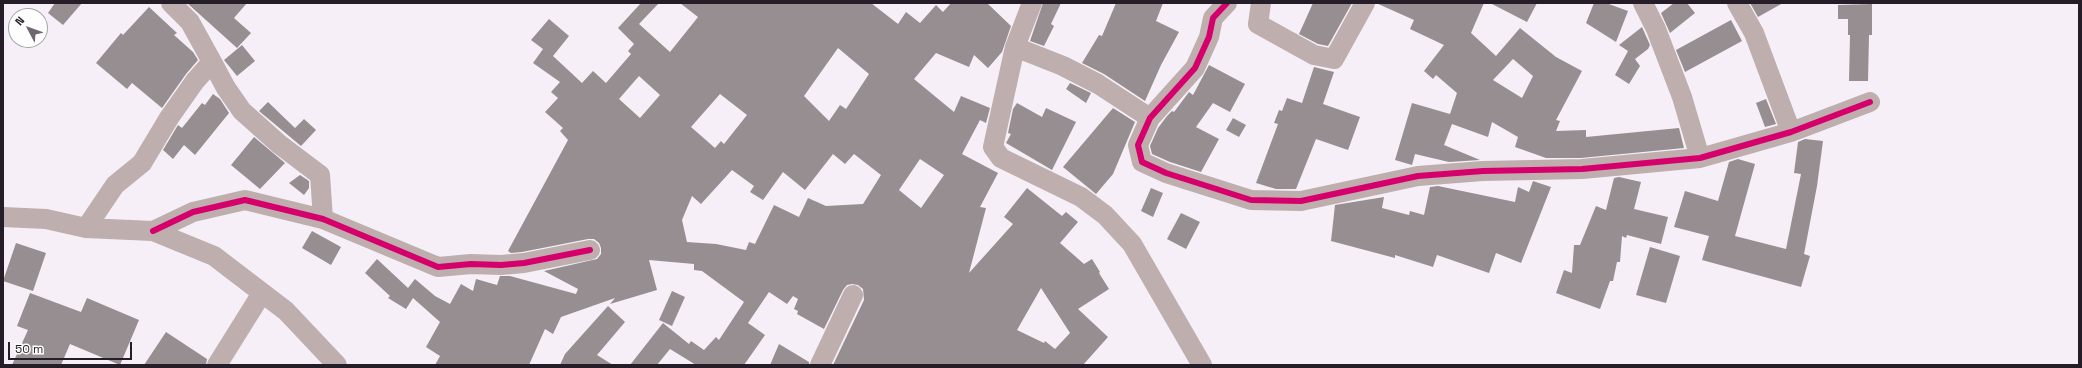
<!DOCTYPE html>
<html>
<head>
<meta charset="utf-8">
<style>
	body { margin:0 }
	#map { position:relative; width:2082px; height:368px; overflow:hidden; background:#f6eff8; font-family:"Space Grotesk",sans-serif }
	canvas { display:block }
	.frame { position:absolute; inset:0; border:4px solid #251d27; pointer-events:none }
	.north { position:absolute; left:8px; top:8px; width:40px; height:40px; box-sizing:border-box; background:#fefefe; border:1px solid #a7a4a8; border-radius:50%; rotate:311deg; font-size:11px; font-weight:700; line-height:16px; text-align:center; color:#251d27 }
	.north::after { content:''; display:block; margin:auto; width:14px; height:18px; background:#6e6670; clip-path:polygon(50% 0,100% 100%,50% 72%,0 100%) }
	.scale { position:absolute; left:8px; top:342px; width:124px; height:18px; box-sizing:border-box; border:2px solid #251d27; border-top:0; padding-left:5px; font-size:12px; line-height:14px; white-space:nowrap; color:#251d27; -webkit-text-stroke:3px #fefefe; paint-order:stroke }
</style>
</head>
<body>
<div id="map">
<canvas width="2082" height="368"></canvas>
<div class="frame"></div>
<div class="north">N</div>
<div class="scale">50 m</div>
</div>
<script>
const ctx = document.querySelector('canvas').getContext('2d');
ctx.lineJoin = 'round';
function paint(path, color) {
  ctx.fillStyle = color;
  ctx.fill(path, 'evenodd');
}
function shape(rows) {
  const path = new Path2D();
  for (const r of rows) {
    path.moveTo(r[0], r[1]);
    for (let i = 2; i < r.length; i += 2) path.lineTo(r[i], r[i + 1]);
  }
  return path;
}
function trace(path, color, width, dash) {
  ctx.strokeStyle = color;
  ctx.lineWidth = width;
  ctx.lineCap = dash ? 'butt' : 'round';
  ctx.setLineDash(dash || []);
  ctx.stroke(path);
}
paint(shape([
	[55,3,82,3,63,25,48,13],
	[187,3,247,3,234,18,251,33,237,48],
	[641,3,659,3,639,24,670,52,698,17,680,3,871,3,898,24,906,12,920,23,936,5,943,12,951,3,987,3,1011,26,1002,52,988,68,974,55,969,67,936,53,914,79,954,112,961,96,990,108,986,123,980,120,962,154,998,173,980,207,986,208,969,273,1013,224,1004,217,1027,188,1062,216,1066,212,1078,222,1060,243,1084,264,1092,259,1100,272,1099,273,1109,289,1078,309,1108,337,1083,365,833,365,864,300,863,289,858,285,852,284,847,285,843,290,824,329,797,314,798,311,794,309,798,299,793,296,787,304,769,292,748,323,765,335,744,365,696,365,670,349,657,365,630,365,663,323,689,344,691,341,704,350,716,337,719,340,744,302,702,271,694,270,694,264,649,260,657,290,610,304,615,298,561,317,553,334,545,329,529,365,435,365,440,356,426,347,440,322,413,298,406,309,388,298,390,296,365,273,377,259,408,288,415,279,435,296,450,304,461,284,473,291,476,279,497,285,500,276,510,276,576,294,578,289,544,271,597,259,601,254,601,248,599,243,594,239,588,239,522,252,511,253,508,251,568,140,560,131,563,128,545,112,558,98,551,92,560,82,533,63,543,49,531,40,549,19,569,36,553,56,582,83,593,71,606,83,631,54,628,51,634,44,618,28],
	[838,48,869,74,846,109,840,105,829,121,804,96],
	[639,76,660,95,640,118,619,99],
	[720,94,747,115,724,144,721,141,715,148,691,127],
	[833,154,845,164,854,154,881,175,863,204,826,206,808,198,799,217,774,205,755,244,749,242,746,250,716,244,687,242,682,220,692,196,701,204,732,170,754,186,750,192,763,200,783,172,805,190],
	[920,159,944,175,921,208,899,190],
	[1041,288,1070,333,1055,349,1045,341,1044,343,1017,330],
	[1043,3,1061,3,1051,24,1054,26,1044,46,1030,41],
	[1116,3,1163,3,1156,21,1179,32,1161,65,1145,101,1104,74,1082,63,1099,35,1102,36],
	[1313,3,1352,3,1328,46,1318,44,1299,34],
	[1376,3,1484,3,1471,33,1496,56,1520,28,1556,57,1582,71,1556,120,1560,121,1556,131,1586,130,1586,137,1679,128,1684,148,1581,158,1546,158,1515,147,1518,137,1492,122,1488,137,1452,124,1444,145,1480,160,1449,162,1415,154,1412,165,1395,160,1412,103,1450,114,1457,93,1436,75,1433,79,1424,71,1444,45,1410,29,1414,20],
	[1513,59,1533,76,1522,98,1493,80],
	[1490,3,1537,3,1527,22],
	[1594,3,1606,3,1628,11,1616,42,1586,23],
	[1674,3,1687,3,1695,13,1670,33,1661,13],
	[1750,3,1783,3,1758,17],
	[1872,4,1872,35,1869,35,1868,81,1849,81,1850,35,1848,35,1848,19,1838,19,1838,5],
	[149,7,177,33,174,35,193,52,198,60,186,74,162,108,132,83,127,89,96,63,121,33,123,35],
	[1731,20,1742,41,1685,72,1676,50],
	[1642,27,1650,45,1648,49,1635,59,1640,66,1629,84,1615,75,1628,51,1619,45],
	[242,45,255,61,237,76,224,60],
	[1209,65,1245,84,1230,112,1213,103,1196,127,1219,139,1201,172,1170,162,1152,154,1150,146,1158,128,1167,116,1172,111,1174,112,1189,92,1193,95],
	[1314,67,1334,72,1323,104,1360,117,1348,150,1316,139,1296,189,1276,189,1256,183,1278,124,1274,123,1279,110,1282,111,1287,98,1302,103],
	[1070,83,1091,93,1086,103,1066,89],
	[213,94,220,99,229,113,195,155,184,145,173,159,163,150,178,125,182,128,202,103,205,105],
	[1766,99,1776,124,1765,127,1756,103],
	[268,102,295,128,304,119,316,130,301,146,259,111],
	[1017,103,1042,117,1046,108,1076,122,1052,170,1006,143,1011,134,1008,133,1013,109],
	[1113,108,1135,122,1113,174,1096,194,1063,167],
	[1233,118,1246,125,1239,137,1226,130],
	[254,137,285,163,260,189,231,165],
	[1805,139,1823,141,1817,186,1804,254,1810,256,1801,287,1702,260,1709,236,1674,227,1685,191,1718,201,1729,162,1738,159,1755,164,1735,236,1786,249,1801,174,1794,173,1798,142],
	[300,175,309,181,309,188,304,195,289,183],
	[1619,177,1641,182,1634,209,1668,217,1661,244,1627,235,1626,238,1622,236,1620,262,1617,262,1613,281,1610,281,1600,309,1556,293,1564,270,1572,273,1574,245,1580,245,1596,206,1606,210,1614,178],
	[1533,181,1551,187,1521,263,1496,253,1489,273,1437,255,1433,267,1395,255,1395,258,1331,241,1335,205,1384,197,1382,208,1409,215,1410,211,1424,215,1430,187,1438,186,1515,202,1518,187,1529,192],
	[1151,188,1163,193,1153,217,1141,211],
	[1181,213,1200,222,1186,249,1167,239],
	[312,231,341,247,331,265,302,248],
	[16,243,46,253,33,291,3,281],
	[1650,247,1680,256,1666,303,1636,295],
	[672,291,685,297,672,326,659,320],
	[30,293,81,312,87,298,139,320,120,365,70,344,61,365,12,365,28,330,17,326],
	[608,306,625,322,597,355,613,365,560,365,565,354],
	[166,332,207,359,206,365,144,365],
	[779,344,809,362,809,365,770,365]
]), '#968e90');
trace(shape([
	[1032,3,1015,47,1063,66,1098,84,1150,118],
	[1227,3,1213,18,1209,37,1195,68,1150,118,1138,145,1142,162,1166,173,1251,200,1301,201,1418,176,1483,171,1582,169,1700,158,1791,132,1870,102],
	[1261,3,1258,24,1314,55,1334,59,1365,3],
	[1643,3,1656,29,1682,97,1700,158],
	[1737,3,1754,33,1791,132],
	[1015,47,993,147,1001,158,1081,197,1105,215,1132,244,1202,365],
	[212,62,226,88,242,111,279,144,320,175,323,219],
	[3,217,46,219,86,228,153,231,214,256,286,311,337,365],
	[86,228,115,185,142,163,169,118,195,81,212,62,190,22,171,3],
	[153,231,193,212,245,200,323,219,438,267,471,264,501,265,524,263,590,250],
	[217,365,262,293],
	[820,365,853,295]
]), '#beaead', 20);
trace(shape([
	[1227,3,1213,18,1209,37,1195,68,1150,118,1138,145,1142,162,1166,173,1251,200,1301,201,1418,176,1483,171,1582,169,1700,158,1791,132,1870,102],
	[153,231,193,212,245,200,323,219,438,267,471,264,501,265,524,263,590,250]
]), '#d6006c', 6);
</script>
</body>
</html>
